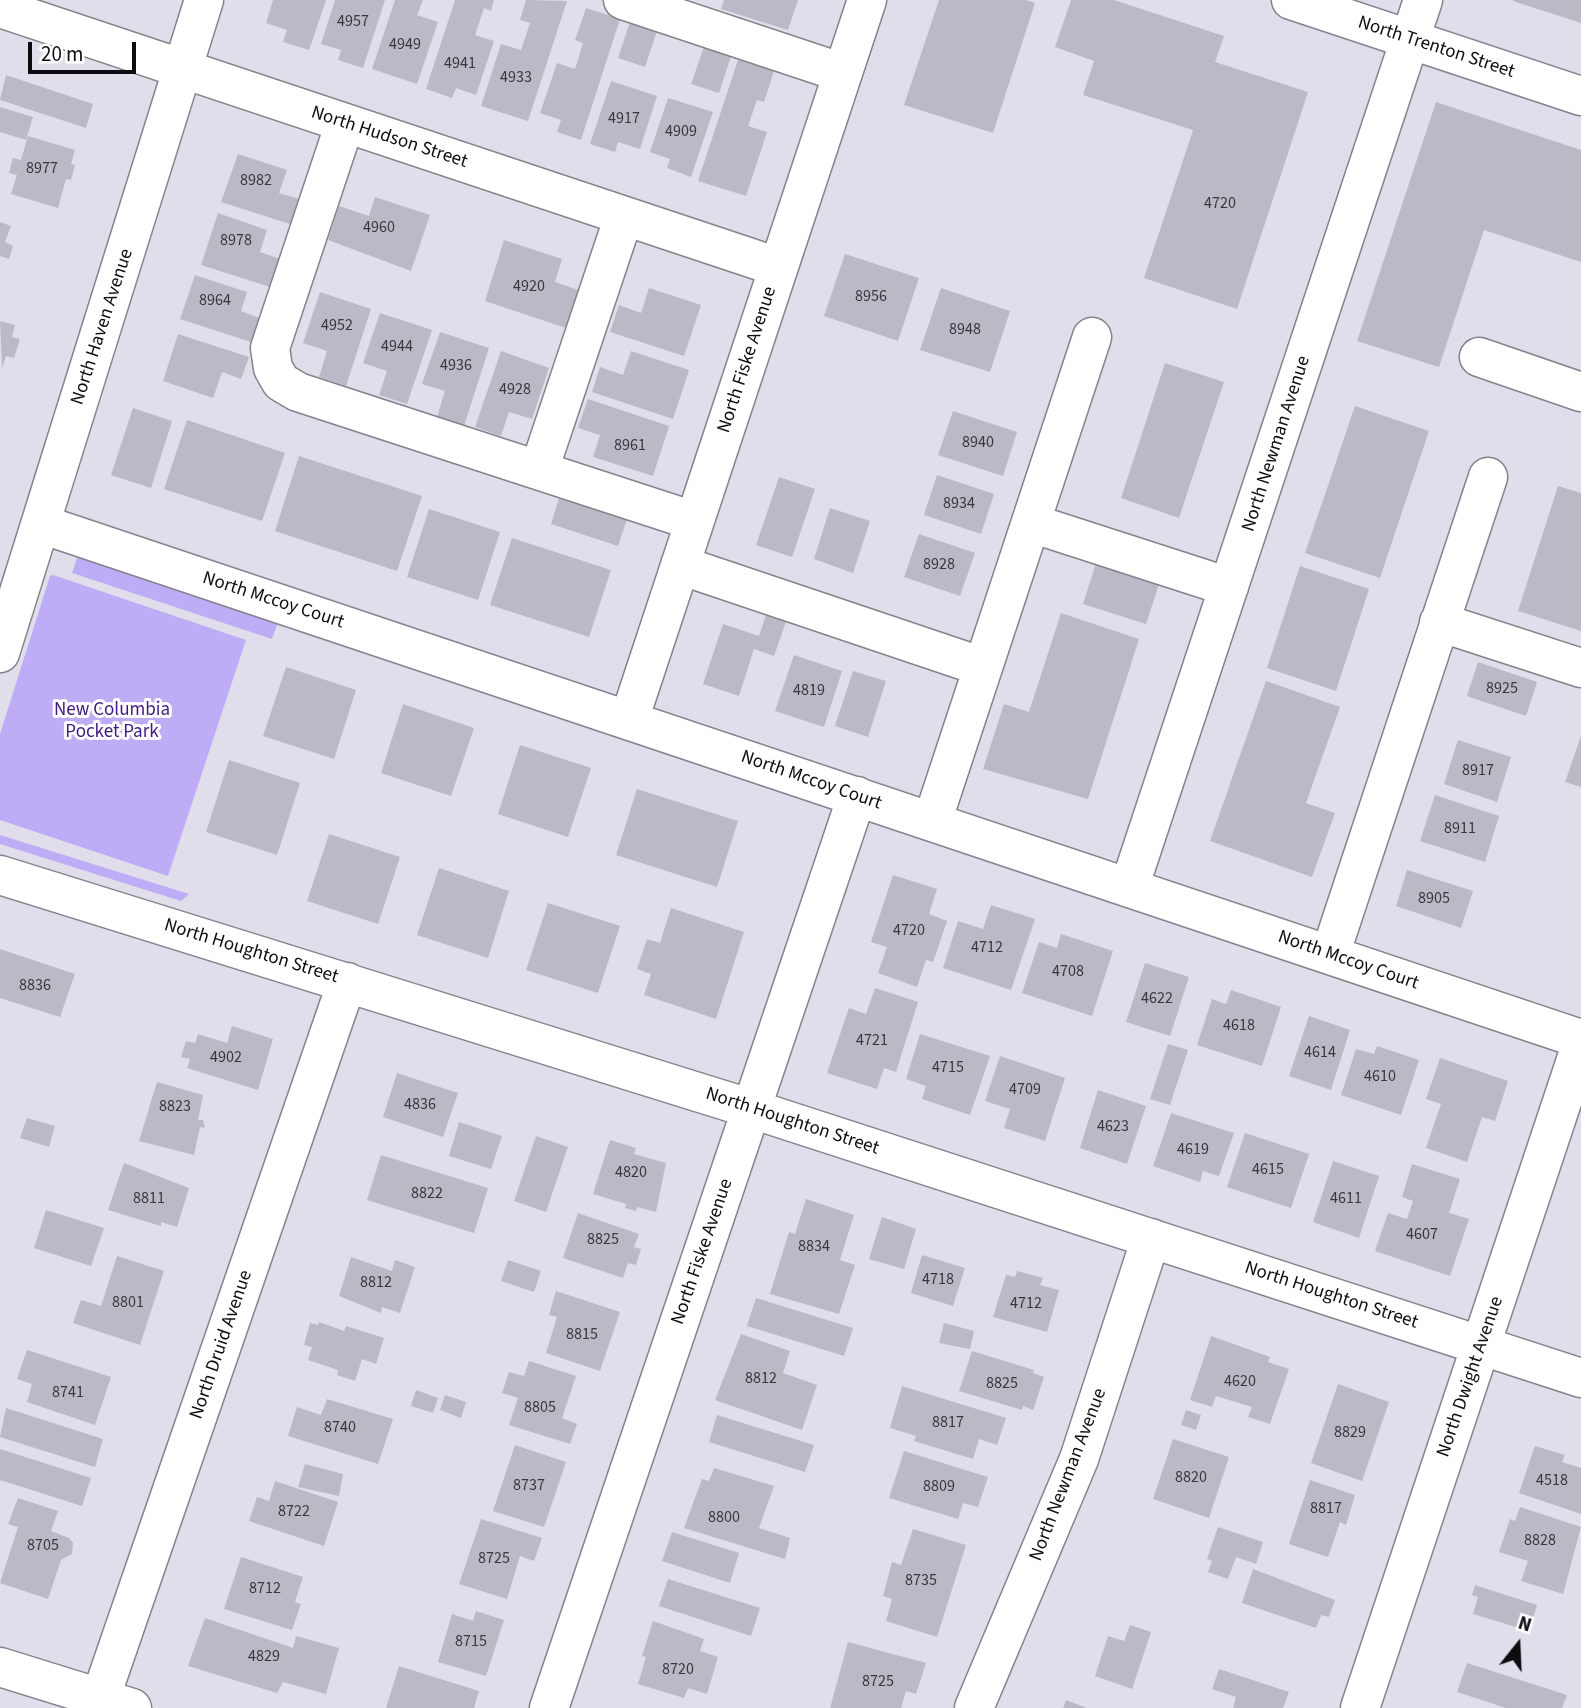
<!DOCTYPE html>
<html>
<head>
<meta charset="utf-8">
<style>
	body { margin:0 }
	#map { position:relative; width:1581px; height:1708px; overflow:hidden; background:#e0deea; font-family:"Source Sans 3",sans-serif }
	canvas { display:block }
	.north { position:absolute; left:1483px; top:1610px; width:70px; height:70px; -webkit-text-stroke:5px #fff; paint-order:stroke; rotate:18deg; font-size:19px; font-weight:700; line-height:28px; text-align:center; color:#0d0c10 }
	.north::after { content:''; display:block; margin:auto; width:24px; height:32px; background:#0d0c10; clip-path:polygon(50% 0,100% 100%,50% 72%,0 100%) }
	.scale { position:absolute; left:28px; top:42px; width:108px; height:32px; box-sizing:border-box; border:4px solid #0d0c10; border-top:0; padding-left:9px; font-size:21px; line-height:24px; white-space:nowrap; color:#0d0c10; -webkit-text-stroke:5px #fff; paint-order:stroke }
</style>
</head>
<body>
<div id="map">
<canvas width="1581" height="1708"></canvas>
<div class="north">N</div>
<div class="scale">20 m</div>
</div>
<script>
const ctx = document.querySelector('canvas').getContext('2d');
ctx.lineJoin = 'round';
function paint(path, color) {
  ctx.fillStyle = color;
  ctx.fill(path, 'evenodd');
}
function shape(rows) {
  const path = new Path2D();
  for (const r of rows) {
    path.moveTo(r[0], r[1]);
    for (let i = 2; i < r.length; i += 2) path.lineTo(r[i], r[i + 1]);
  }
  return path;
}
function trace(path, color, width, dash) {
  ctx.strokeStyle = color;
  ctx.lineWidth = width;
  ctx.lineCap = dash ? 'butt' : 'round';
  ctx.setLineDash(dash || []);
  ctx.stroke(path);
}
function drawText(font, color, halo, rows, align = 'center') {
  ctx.font = font + ' "Source Sans 3",sans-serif';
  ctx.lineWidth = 6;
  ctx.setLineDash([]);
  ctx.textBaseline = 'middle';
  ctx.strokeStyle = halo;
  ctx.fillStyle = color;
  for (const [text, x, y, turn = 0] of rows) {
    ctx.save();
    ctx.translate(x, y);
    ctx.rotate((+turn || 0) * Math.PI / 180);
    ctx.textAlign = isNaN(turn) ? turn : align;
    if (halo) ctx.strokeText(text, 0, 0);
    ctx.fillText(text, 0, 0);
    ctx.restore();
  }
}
paint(shape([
	[78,555,278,622,272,639,72,573],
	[53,575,246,640,168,876,0,820,0,734,50,576],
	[0,835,189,894,181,901,0,844]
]), '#beadf6');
paint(shape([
	[273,0,326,0,309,50,283,42,287,30,266,23],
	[335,0,385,0,363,68,338,60,341,50,321,44],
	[395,0,423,0,417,15,438,22,417,84,372,69],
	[455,0,494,0,491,11,484,8,475,35,494,41,476,95,456,88,452,98,426,89],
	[526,0,567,1,528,121,481,106,501,44,521,50,530,23,520,20],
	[724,0,798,0,788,30,721,9],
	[939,0,1026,0,1035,3,993,133,904,105],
	[1071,0,1114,0,1224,36,1215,62,1308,92,1237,309,1144,278,1193,130,1083,95,1094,61,1055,47],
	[1513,0,1581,0,1581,23,1513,1],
	[586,8,620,19,581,140,557,132,561,120,540,113,557,63,575,69,583,43,575,40],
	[630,22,657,31,645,67,618,58],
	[704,47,731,56,719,93,691,84],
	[738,60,774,71,764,102,757,100,748,126,767,132,746,196,698,181],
	[6,75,93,104,86,128,0,100],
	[611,81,657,96,640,149,618,142,615,152,590,144],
	[668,98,713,112,691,177,667,168,670,159,650,152],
	[1436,102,1581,150,1581,262,1484,230,1439,367,1357,341],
	[0,107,33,117,26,140,0,132],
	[28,136,75,150,71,164,75,165,71,180,66,179,58,208,11,194,17,175,9,173,13,158,21,160],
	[238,154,287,170,279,193,299,199,290,224,221,202],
	[375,197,430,215,411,271,328,240,339,206,369,216],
	[218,213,267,230,260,252,280,259,270,287,201,265],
	[0,222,11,226,5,242,13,246,9,259,0,256],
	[504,240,562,259,555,282,584,292,572,330,485,301],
	[845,254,919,278,898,341,824,316],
	[195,275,247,292,241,311,262,319,254,343,180,319],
	[649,288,701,305,684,356,610,332,619,305,641,313],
	[941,288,1010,311,990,372,920,350],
	[320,292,371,309,346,386,319,377,327,351,303,343],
	[380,313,432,330,407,404,379,395,387,371,363,363],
	[0,321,15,325,12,337,20,339,14,358,6,356,2,368],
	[440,332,489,348,464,426,437,417,445,391,422,384],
	[178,334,249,357,241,379,222,372,213,398,163,381],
	[501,351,549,368,532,419,509,412,501,436,475,427],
	[631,351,689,370,673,419,592,392,600,367,623,375],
	[1165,363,1224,382,1179,518,1121,498],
	[588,399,669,426,653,476,593,457,600,435,578,428],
	[1355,406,1429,431,1380,578,1305,553],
	[133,408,172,421,151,488,111,475],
	[953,411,1017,432,1003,476,938,455],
	[187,420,285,453,262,521,164,489],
	[299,456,422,496,397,571,275,531],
	[937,475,994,494,981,534,924,515],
	[779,477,815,489,792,557,756,545],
	[1558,486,1581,493,1581,631,1518,611],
	[562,488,630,510,618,546,551,524],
	[830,508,870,521,853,573,814,559],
	[429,509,500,532,478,600,407,577],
	[919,534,975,553,960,596,904,577],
	[512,538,611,570,589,637,490,605],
	[1096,563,1159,584,1146,624,1083,604],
	[1300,566,1369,589,1336,691,1267,668],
	[1061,613,1139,639,1088,799,983,769,1004,704,1029,712],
	[766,615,786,622,774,656,754,649,739,696,703,684,723,624,759,636],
	[794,655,842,671,824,727,775,711],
	[1478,662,1537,682,1526,716,1467,696],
	[286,667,356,690,334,759,263,736],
	[853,671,886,681,868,737,835,726],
	[1266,681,1340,707,1306,803,1335,813,1312,877,1210,841],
	[403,704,474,728,451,796,381,773],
	[1581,736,1581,787,1565,782],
	[1458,740,1511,757,1497,802,1444,784],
	[520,745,591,768,568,837,498,814],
	[229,760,300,783,277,855,206,832],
	[637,789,738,821,717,887,616,855],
	[1435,795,1499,816,1485,862,1420,841],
	[329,834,400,857,378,924,307,901],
	[439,868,509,891,488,958,417,935],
	[1407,870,1473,891,1461,928,1396,906],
	[893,875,937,889,929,914,947,921,933,962,926,960,917,987,878,973,887,947,871,942],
	[548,903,620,926,598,993,526,970],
	[991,905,1035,919,1011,990,943,968,958,921,983,929],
	[671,908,744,932,716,1019,644,995,651,974,637,969,647,939,660,943],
	[1061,934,1113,951,1092,1016,1022,993,1039,942,1057,948],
	[0,949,75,974,60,1017,0,998],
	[1145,963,1189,977,1170,1036,1126,1022],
	[875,988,918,1002,896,1072,884,1068,877,1089,827,1073,849,1008,866,1014],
	[1231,990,1281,1007,1262,1066,1197,1045,1212,999,1226,1004],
	[1309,1016,1350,1030,1331,1090,1289,1076],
	[232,1026,273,1039,258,1090,187,1068,190,1059,181,1057,186,1041,195,1043,198,1034,227,1043],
	[920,1034,990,1056,970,1115,922,1099,926,1086,906,1079],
	[1168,1044,1188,1050,1170,1105,1150,1099],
	[1377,1046,1419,1060,1401,1115,1341,1095,1356,1049,1374,1054],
	[1000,1056,1065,1078,1045,1141,1004,1128,1010,1109,985,1101],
	[1440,1058,1508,1081,1495,1121,1482,1117,1467,1162,1426,1148,1441,1104,1426,1099],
	[397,1073,458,1093,443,1137,383,1117],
	[157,1082,203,1095,198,1120,203,1120,205,1128,200,1127,194,1155,139,1141],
	[1098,1090,1146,1106,1127,1164,1080,1148],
	[1171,1113,1234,1133,1219,1176,1203,1171,1200,1182,1153,1166],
	[27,1118,55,1126,49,1147,20,1138],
	[459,1122,502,1136,491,1169,449,1156],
	[1245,1133,1309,1154,1291,1208,1227,1187],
	[536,1136,568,1147,546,1212,514,1201],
	[610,1140,636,1148,634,1154,666,1163,656,1212,637,1207,636,1211,625,1208,626,1204,593,1194],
	[381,1155,488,1188,474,1233,367,1200],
	[1333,1161,1379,1176,1359,1238,1313,1222],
	[124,1163,189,1188,177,1227,161,1222,161,1226,108,1210],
	[1412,1164,1460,1179,1449,1213,1469,1219,1450,1276,1375,1251,1388,1213,1407,1219,1413,1201,1402,1197],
	[806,1199,854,1215,840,1260,855,1265,839,1314,770,1294,789,1232,795,1234],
	[46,1210,104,1228,91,1266,34,1248],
	[578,1213,639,1234,634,1247,641,1249,636,1265,628,1263,623,1278,563,1258],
	[882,1217,916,1229,904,1269,869,1259],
	[922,1255,965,1268,953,1306,911,1293],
	[117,1256,164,1271,140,1345,73,1323,81,1300,101,1306],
	[351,1257,392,1271,395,1260,415,1267,400,1313,382,1307,381,1313,339,1296],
	[508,1260,541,1271,534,1292,501,1281],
	[1017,1271,1043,1278,1040,1285,1059,1290,1047,1332,993,1317,1006,1275,1015,1277],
	[556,1291,620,1312,600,1371,546,1353,557,1317,549,1315],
	[756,1298,853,1328,844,1356,747,1326],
	[319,1322,344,1331,346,1326,384,1338,376,1364,362,1359,355,1381,337,1375,338,1370,308,1360,312,1347,304,1345,310,1323,318,1325],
	[944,1323,974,1331,970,1349,939,1343],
	[741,1334,790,1351,783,1373,817,1385,802,1430,715,1400],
	[1211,1336,1270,1357,1268,1362,1289,1369,1270,1424,1248,1417,1252,1407,1216,1396,1212,1407,1190,1400],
	[27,1350,111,1377,95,1425,27,1402,32,1384,17,1379],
	[972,1351,1034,1370,1033,1373,1044,1377,1033,1410,1023,1406,1022,1410,959,1391],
	[529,1361,576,1376,562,1418,577,1424,570,1444,509,1425,518,1398,502,1393,509,1372,524,1376],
	[1338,1384,1389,1402,1362,1481,1311,1463],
	[902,1386,1006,1418,997,1445,979,1439,973,1459,914,1441,916,1436,890,1428],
	[416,1390,438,1398,433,1413,411,1406],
	[445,1395,466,1402,461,1418,440,1410],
	[327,1399,393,1419,378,1464,288,1436,297,1407,321,1415],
	[6,1408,103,1439,95,1467,0,1437],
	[1186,1410,1201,1415,1196,1430,1181,1425],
	[717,1415,814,1445,805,1472,709,1442],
	[1173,1439,1229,1457,1209,1518,1153,1499],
	[515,1445,566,1462,544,1527,493,1511],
	[1535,1446,1565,1455,1562,1462,1581,1468,1581,1514,1519,1493],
	[0,1449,91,1478,82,1506,0,1480],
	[904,1451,988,1477,978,1507,963,1503,958,1519,889,1498],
	[305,1464,343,1474,339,1496,298,1487],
	[714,1468,774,1486,759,1528,790,1538,785,1559,684,1528,702,1479,709,1481],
	[1310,1480,1355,1495,1346,1525,1340,1522,1328,1557,1289,1544],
	[275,1481,338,1502,324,1546,249,1521,257,1497,269,1501],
	[18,1498,58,1511,51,1531,69,1538,73,1543,72,1554,61,1560,48,1599,0,1583,18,1527,8,1524],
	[1520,1507,1581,1527,1563,1594,1521,1581,1528,1561,1499,1552,1510,1519,1515,1521],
	[481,1519,542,1538,534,1561,520,1556,507,1599,459,1584],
	[1218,1527,1263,1542,1256,1564,1236,1557,1228,1579,1208,1572,1212,1561,1207,1559],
	[913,1529,966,1545,937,1637,886,1621,892,1599,883,1596,892,1562,901,1565],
	[672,1532,739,1553,730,1583,662,1561],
	[241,1557,303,1577,295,1602,301,1604,292,1630,224,1609],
	[1253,1569,1335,1600,1329,1617,1321,1615,1316,1628,1242,1603],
	[668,1579,760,1608,751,1636,659,1606],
	[1475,1585,1537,1605,1529,1631,1473,1614,1478,1597,1472,1595],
	[476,1611,504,1620,486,1676,438,1662,452,1614,473,1621],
	[205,1618,293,1648,296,1636,339,1648,326,1694,283,1682,277,1693,188,1666],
	[653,1621,704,1639,700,1651,718,1657,707,1694,688,1688,684,1698,638,1684,646,1657,642,1656],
	[1130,1625,1151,1632,1132,1689,1095,1676,1108,1636,1124,1641],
	[848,1642,926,1663,916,1694,906,1691,901,1708,830,1708],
	[1467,1663,1567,1695,1562,1708,1506,1708,1457,1692],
	[399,1666,479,1691,474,1708,386,1708],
	[1219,1669,1289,1692,1283,1708,1233,1708,1236,1697,1212,1689],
	[1066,1700,1087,1708,1063,1708]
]), '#bbb9c5');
const minor = shape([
	[623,0,843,73],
	[1291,0,1581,96],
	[0,8,778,267],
	[345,123,270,348,273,368,281,382,298,392,694,521],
	[1479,357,1581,392],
	[539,470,624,216],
	[1031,523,1229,587],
	[41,524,1581,1039],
	[680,565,983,667],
	[1439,622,1581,668],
	[0,653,204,0],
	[629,720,867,0],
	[932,822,1092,337],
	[0,875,752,1109,1581,1378],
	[1129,888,1423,0],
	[1330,955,1488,477],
	[0,1667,132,1708],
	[97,1708,347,982],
	[549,1708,857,796],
	[974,1708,1079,1459,1151,1238],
	[1360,1708,1581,1045]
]);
trace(minor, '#84828d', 41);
trace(minor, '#fff', 38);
drawText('16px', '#38373d', null, [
	["4957",353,22],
	["4949",405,45],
	["4941",460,64],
	["4933",516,78],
	["4917",624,119],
	["4909",681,132],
	["8977",42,169],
	["8982",256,181],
	["4720",1220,204],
	["4960",379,228],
	["8978",236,241],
	["4920",529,287],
	["8956",871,297],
	["8964",215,301],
	["4952",337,326],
	["8948",965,330],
	["4944",397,347],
	["4936",456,366],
	["4928",515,390],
	["8940",978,443],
	["8961",630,446],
	["8934",959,504],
	["8928",939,565],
	["8925",1502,689],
	["4819",809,691],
	["8917",1478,771],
	["8911",1460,829],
	["8905",1434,899],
	["4720",909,931],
	["4712",987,948],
	["4708",1068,972],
	["8836",35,986],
	["4622",1157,999],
	["4618",1239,1026],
	["4721",872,1041],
	["4614",1320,1053],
	["4902",226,1058],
	["4715",948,1068],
	["4610",1380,1077],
	["4709",1025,1090],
	["4836",420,1105],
	["8823",175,1107],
	["4623",1113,1127],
	["4619",1193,1150],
	["4615",1268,1170],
	["4820",631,1173],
	["8822",427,1194],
	["8811",149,1199],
	["4611",1346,1199],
	["4607",1422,1235],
	["8825",603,1240],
	["8834",814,1247],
	["4718",938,1280],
	["8812",376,1283],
	["8801",128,1303],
	["4712",1026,1304],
	["8815",582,1335],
	["8812",761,1379],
	["4620",1240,1382],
	["8825",1002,1384],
	["8741",68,1393],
	["8805",540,1408],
	["8817",948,1423],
	["8740",340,1428],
	["8829",1350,1433],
	["8820",1191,1478],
	["4518",1552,1481],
	["8737",529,1486],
	["8809",939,1487],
	["8817",1326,1509],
	["8722",294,1512],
	["8800",724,1518],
	["8828",1540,1541],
	["8705",43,1546],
	["8725",494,1559],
	["8735",921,1581],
	["8712",265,1589],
	["8715",471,1642],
	["4829",264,1657],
	["8720",678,1670],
	["8725",878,1682]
]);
drawText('19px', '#0d0c10', '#fff', [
	["North Trenton Street",1436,48,18],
	["North Hudson Street",389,138,18],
	["North Haven Avenue",103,327,-72],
	["North Fiske Avenue",748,360,-72],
	["North Newman Avenue",1277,444,-72],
	["North Mccoy Court",273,601,18],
	["North Mccoy Court",811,781,19],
	["North Houghton Street",251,952,17],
	["North Mccoy Court",1348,961,19],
	["North Houghton Street",792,1122,18],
	["North Fiske Avenue",703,1252,-71],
	["North Houghton Street",1331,1296,18],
	["North Druid Avenue",222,1345,-71],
	["North Dwight Avenue",1471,1377,-71],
	["North Newman Avenue",1069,1475,-69]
]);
drawText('19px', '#431a82', '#fff', [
	["New Columbia",112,711],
	["Pocket Park",112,733]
]);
</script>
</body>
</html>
